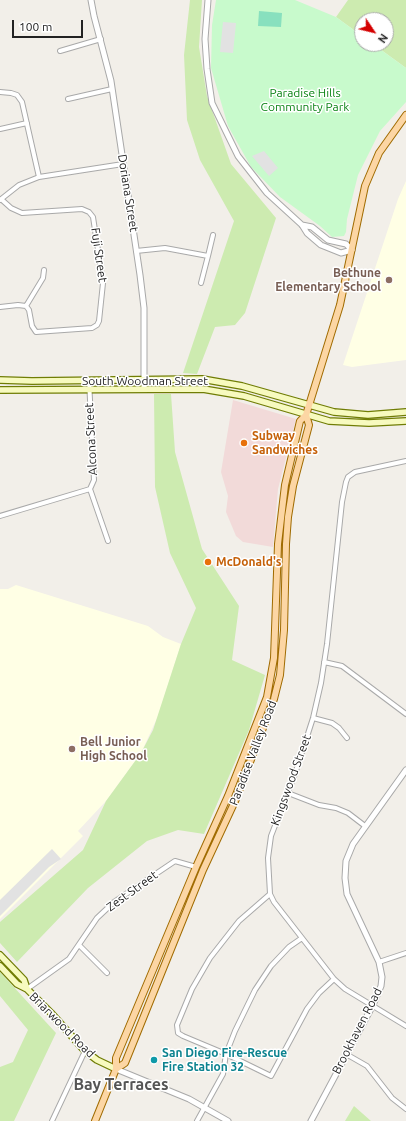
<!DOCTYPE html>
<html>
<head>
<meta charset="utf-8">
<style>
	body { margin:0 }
	#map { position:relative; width:406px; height:1121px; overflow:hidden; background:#f2efe9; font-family:Ubuntu,sans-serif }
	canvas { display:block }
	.north { position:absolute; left:354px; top:12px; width:40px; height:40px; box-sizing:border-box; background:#fff; border:1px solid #a7a7a7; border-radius:50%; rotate:125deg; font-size:11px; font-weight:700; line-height:16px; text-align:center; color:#222 }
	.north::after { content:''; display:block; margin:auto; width:14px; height:18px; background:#d40000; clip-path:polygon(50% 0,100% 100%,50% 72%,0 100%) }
	.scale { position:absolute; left:12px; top:20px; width:71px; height:18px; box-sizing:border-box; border:2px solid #222; border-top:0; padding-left:5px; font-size:12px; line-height:14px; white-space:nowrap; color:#222; -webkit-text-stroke:3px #fff; paint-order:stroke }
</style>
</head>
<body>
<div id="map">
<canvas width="406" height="1121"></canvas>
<div class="north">N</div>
<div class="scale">100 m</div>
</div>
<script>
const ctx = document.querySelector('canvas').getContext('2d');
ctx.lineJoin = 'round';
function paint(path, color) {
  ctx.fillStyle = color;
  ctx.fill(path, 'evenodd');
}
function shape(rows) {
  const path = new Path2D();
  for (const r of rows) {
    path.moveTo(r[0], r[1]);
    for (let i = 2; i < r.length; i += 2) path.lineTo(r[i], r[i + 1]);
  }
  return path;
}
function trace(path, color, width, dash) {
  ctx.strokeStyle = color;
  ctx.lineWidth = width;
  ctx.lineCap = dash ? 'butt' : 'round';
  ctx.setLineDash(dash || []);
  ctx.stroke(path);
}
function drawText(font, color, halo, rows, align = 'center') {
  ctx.font = font + ' Ubuntu,sans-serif';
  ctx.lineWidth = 3;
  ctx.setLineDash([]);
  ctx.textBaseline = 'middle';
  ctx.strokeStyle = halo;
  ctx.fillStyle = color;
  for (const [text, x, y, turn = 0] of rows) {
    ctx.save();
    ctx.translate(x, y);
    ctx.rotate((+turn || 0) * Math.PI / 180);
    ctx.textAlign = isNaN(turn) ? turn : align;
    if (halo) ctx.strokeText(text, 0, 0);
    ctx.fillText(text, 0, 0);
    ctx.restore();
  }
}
paint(shape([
	[233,400,296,419,278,489,273,547,243,542,236,536,226,512,228,496,221,472]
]), '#f2dad9');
paint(shape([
	[406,181,406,360,352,367,343,365,398,199],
	[16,585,148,626,163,637,181,644,158,716,141,753,106,801,78,831,83,836,0,919,0,589,8,589]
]), '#ffffe5');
paint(shape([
	[190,0,202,0,199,47,207,96,231,164,276,218,245,313,235,325,215,327,197,374,183,373,234,221,200,160,187,120,184,55],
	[348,0,406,0,406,68,373,44,386,44,386,20,362,20,362,36,336,17],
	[154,394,171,394,175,452,202,549,239,606,232,660,265,675,249,730,204,834,178,830,147,841,88,888,17,962,0,943,0,922,83,850,106,801,141,753,153,730,181,644,196,608,170,553,155,487],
	[0,972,56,1033,14,1121,0,1121,0,1067,13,1062,28,1030,0,996],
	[354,1106,371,1121,345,1121]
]), '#cdebb0');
paint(shape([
	[216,0,295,0,336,17,362,36,362,44,373,44,406,68,406,102,380,131,358,175,347,219,346,232,344,236,332,237,320,226,280,197,251,167,228,126,211,68,212,25]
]), '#c8facc');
paint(shape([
	[259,11,282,13,281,27,258,26]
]), '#88e0be');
paint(shape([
	[223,22,236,23,233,53,220,52],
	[264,151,278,168,269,176,252,156],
	[52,849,61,859,49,867,0,916,0,900]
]), '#e2e2e2');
const minor = shape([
	[60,51,101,39],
	[0,92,11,93,17,95,22,102,39,177],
	[68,99,112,89],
	[0,129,27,123],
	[1,199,11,208,22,213,82,209,89,212,93,217,103,283,99,321,97,325,92,328,36,332,32,326,29,310,26,306],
	[0,200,19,185,39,177,123,164],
	[136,251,165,248,208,256,201,283],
	[208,256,213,235],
	[26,306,43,278,44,270],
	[0,307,18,305,26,306],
	[89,380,94,480,90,489,108,541],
	[406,461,355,472,348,477,346,482,342,502,327,644,321,683,313,718,295,774,271,836,268,858,270,894,274,902,334,979,345,989,406,1026],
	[0,516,90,489],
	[324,662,342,666,406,714],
	[313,718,332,723,339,728,347,738],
	[288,793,319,805,336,808,348,813,365,826],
	[270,894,239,921,210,958,192,989,177,1025,178,1033,183,1036,226,1054,271,1076,307,1009,319,993,334,979],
	[80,946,107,973],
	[379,962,406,953],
	[27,989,69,959,97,918,114,902,175,861,196,867],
	[346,1054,367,1066,392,1098,406,1109],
	[52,1121,85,1051],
	[197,1121,223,1074,226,1054,235,1031,255,990,271,966,289,947,302,938]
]);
const tertiary = shape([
	[91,0,94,16,111,81,140,275,144,308,144,388],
	[208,0,205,39,207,69,212,103,238,156,267,193,302,225,307,233,321,245,341,253,352,250],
	[302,225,312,227,328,240,346,244,352,250],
	[116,1069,189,1099,228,1121],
	[311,1121,373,1005,381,986,382,977,379,962,347,894,345,878,346,861,353,844,406,770]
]);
const secondary = shape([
	[0,380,32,381,202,379,242,386,334,412,368,415,406,412],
	[0,390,203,389,244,396,329,421,369,423,406,421],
	[0,955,24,980,27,989],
	[0,966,17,984,27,989,51,1013,85,1051,97,1060,116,1069]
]);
const primary = shape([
	[116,1069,125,1063,203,870,236,799,274,699,280,675,284,630,286,544,288,517,293,486,309,425,306,415],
	[95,1121,116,1069,116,1058,196,867,228,796,267,697,274,658,278,544,285,485,300,421,306,415,340,305,365,186,379,153,406,115]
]);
trace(minor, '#a9a9a9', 6);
trace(tertiary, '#a9a9a9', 7);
trace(secondary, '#707d05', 8);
trace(primary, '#a06b00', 8);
trace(minor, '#fff', 4);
trace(tertiary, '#fff', 5);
trace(secondary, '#f7fabf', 5.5);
trace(primary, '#fcd6a4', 6);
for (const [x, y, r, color] of [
	[389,280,4,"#8d6e63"],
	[244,443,4,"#e8710a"],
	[208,562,4,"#e8710a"],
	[72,749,4,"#8d6e63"],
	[154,1060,4,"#0f9aa8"]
]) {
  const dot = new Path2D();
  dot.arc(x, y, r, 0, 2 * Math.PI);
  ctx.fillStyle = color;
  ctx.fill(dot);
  trace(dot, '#fff', 1.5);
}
drawText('12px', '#0c8416', '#fff', [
	["Paradise Hills",305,93],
	["Community Park",305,107]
]);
drawText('12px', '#222', '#fff', [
	["Doriana Street",128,193,81],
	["Fuji Street",99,255,82],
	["South Woodman Street",145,381],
	["Alcona Street",91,439,-93],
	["Paradise Valley Road",253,753,-69],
	["Kingswood Street",291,780,-70],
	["Zest Street",132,891,-36],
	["Briarwood Road",62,1025,45],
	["Brookhaven Road",357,1031,-63]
]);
drawText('bold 12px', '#785e54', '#fff', [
	["Bethune",381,273],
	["Elementary School",381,287],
	["Bell Junior",80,742,"left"],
	["High School",80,756,"left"]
], 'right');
drawText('bold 12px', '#c56008', '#fff', [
	["Subway",252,436],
	["Sandwiches",252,450],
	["McDonald's",216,562]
], 'left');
drawText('bold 12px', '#0d838f', '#fff', [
	["San Diego Fire-Rescue",162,1053],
	["Fire Station 32",162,1067]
], 'left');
drawText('bold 16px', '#555', '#fff', [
	["Bay Terraces",121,1085]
]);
</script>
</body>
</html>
